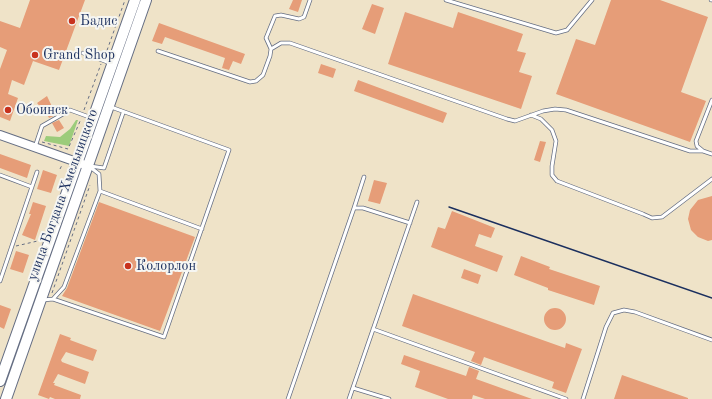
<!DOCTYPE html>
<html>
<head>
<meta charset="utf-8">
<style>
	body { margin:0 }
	canvas { display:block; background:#efe3c8 }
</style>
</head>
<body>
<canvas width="712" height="399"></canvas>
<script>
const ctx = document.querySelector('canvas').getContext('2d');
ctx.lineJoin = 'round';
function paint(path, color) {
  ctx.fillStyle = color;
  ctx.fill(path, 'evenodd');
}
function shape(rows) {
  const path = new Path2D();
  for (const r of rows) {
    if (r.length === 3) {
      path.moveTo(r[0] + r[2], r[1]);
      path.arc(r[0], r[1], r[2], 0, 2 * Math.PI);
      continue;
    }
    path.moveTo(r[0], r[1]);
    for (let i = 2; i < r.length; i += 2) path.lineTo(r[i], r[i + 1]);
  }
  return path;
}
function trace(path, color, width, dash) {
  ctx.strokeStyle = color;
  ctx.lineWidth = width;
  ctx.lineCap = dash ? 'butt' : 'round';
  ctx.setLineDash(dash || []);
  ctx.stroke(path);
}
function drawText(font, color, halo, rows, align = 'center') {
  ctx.font = font + ' "Old Standard TT",serif';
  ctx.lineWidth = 4;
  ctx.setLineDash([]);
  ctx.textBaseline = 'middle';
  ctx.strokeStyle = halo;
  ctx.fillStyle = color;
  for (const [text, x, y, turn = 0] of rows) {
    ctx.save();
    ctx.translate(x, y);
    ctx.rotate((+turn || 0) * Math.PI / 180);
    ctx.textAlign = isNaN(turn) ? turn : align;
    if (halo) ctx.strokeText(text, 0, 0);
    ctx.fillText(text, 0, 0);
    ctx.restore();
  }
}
paint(shape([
	[76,120,78,120,69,146,44,141,46,136,60,137,70,129],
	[74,180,80,182,40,293,36,291]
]), '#9ccc7b');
paint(shape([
	[30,0,85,0,59,70,33,61,24,85,12,80,8,94,18,98,10,121,0,117,0,69,7,50,0,47,0,21,20,28],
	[293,0,302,0,298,12,289,9],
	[611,0,660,0,708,17,681,92,706,101,690,142,556,94,576,39,595,45],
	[372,4,384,8,375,34,362,29],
	[405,12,453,28,458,12,523,34,517,51,526,53,519,72,532,76,521,109,388,64],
	[159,23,245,54,241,64,233,61,229,70,222,68,225,58,165,37,162,44,152,41],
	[321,64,336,69,333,78,318,73],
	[358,80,447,113,443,123,354,91],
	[47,96,56,115,49,118,44,108,42,109,37,103],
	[59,120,64,128,57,132,52,123],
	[540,141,546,142,540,162,534,160],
	[0,154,31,165,27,178,0,168],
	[43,170,57,175,51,193,37,189],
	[374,180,387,183,380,204,368,201],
	[712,196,712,240,708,241,698,237,691,230,688,219,690,210,698,200],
	[33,202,46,206,35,240,22,235,31,214,29,214],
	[99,202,195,237,160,331,62,296,67,288],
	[452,211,495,228,491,238,479,234,475,246,503,256,497,272,431,247,438,227,445,229],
	[16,251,29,255,23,273,10,269],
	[521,256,550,267,549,269,600,286,594,305,548,290,548,288,514,275],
	[464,269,481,275,478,284,461,278],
	[413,294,565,348,566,343,582,349,566,393,552,388,554,382,484,357,481,365,471,361,475,352,402,326],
	[0,305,11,309,4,329,0,327],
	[555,319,11],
	[60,334,71,338,70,340,97,350,93,361,66,352,61,360,62,362,89,372,85,384,58,374,53,383,55,383,54,385,81,395,80,399,55,399,50,397,49,399,38,395],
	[404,355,466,376,469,367,479,371,476,379,532,399,485,399,473,395,472,399,448,399,415,387,420,371,401,364],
	[622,375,688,398,688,399,614,399]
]), '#e69d78');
const service = shape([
	[446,0,556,33,567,30,592,0],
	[711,0,712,0],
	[271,49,281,43,290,43,507,119,515,121,543,111,555,109,566,110,690,151,703,151],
	[158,51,250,82,256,81,263,75,270,56,271,49,266,38,275,16,281,15,299,19,304,17,310,0],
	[83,53,110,63],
	[712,100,696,141,697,146,703,151,712,154],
	[531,115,541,119,552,130,556,141,552,166,552,175,557,181,643,214,652,218,662,217,712,179],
	[35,147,42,126,70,110,92,118],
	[90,166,104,168,123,113],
	[0,175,32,187],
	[100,191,202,229],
	[354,208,364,177],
	[0,281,37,172],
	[53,299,164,337,229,150,111,107],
	[43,300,53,299,64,287,100,191,99,174,90,167],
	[373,329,566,399],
	[353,388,389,399],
	[288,399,354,208,363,208,410,223],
	[349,399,417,202],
	[583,399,606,327,613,313,624,310,635,312,712,340]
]);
const tertiary = shape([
	[0,135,88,166]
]);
const trunk = shape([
	[0,381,135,0],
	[6,399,146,0]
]);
trace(service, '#656e83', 4.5);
trace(tertiary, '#656e83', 10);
trace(trunk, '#656e83', 12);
trace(shape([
	[105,56,125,0],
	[84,110,101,64],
	[42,142,68,149,81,119],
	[60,169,62,165],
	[16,246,42,240],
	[52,293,90,185]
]), '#656e83', 1, [3, 3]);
trace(service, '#fff', 3);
trace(tertiary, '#fff', 8);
trace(trunk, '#fff', 10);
trace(shape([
	[449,207,712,298]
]), '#1b2f5e', 1.5);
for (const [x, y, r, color] of [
	[72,21,4,"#c8321e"],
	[35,55,4,"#c8321e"],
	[8,110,4,"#c8321e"],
	[128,266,4,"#c8321e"]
]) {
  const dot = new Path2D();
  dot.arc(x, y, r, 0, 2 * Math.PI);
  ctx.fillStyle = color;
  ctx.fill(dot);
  trace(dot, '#f6f6f2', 1.5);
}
drawText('14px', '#1b2f5e', '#f6f6f2', [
	["Бадис",80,21],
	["Grand Shop",43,55],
	["Обоинск",16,110],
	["Колорлон",136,266]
], 'left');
drawText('14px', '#1b2f5e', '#f6f6f2', [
	["улица Богдана Хмельницкого",63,195,-70]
]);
</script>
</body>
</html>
